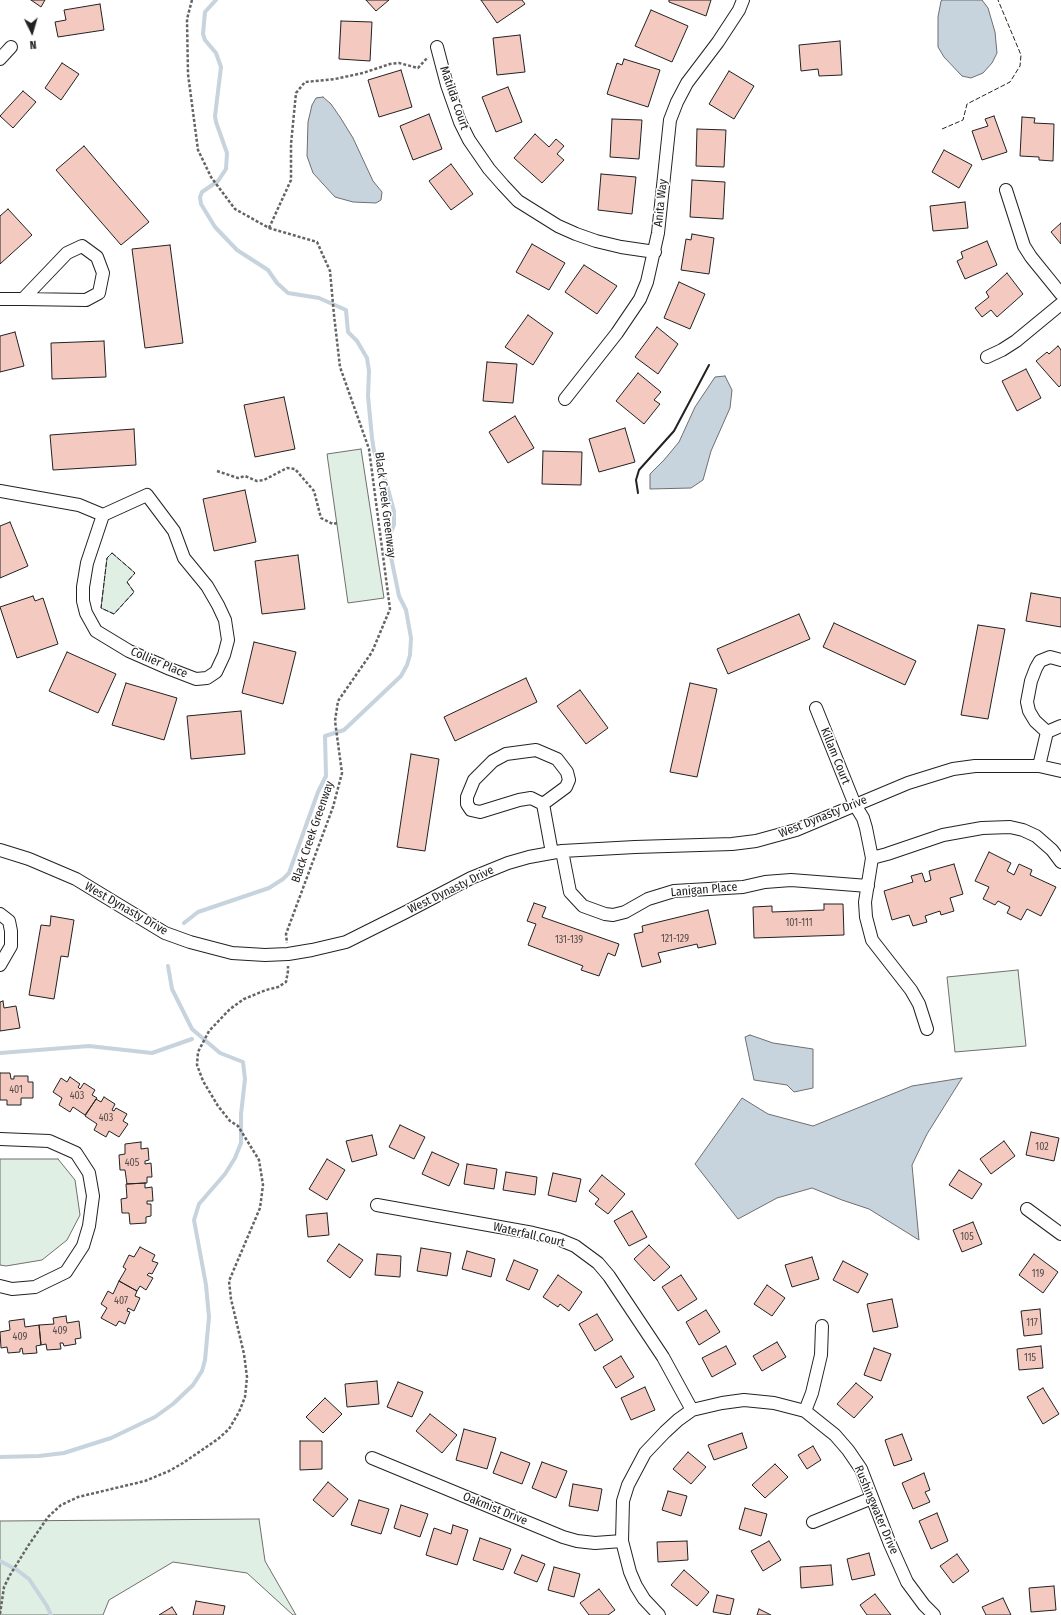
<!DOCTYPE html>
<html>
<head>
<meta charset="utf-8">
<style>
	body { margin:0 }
	#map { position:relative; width:1061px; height:1615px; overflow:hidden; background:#fff; font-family:"Fira Sans Condensed",sans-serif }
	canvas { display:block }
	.north { position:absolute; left:12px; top:12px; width:40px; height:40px; -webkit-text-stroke:3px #fff; paint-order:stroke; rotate:175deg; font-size:11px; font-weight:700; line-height:16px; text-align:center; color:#222 }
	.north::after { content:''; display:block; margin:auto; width:14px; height:18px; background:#222; clip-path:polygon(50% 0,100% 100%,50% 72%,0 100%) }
</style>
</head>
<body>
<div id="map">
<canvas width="1061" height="1615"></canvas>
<div class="north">N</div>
</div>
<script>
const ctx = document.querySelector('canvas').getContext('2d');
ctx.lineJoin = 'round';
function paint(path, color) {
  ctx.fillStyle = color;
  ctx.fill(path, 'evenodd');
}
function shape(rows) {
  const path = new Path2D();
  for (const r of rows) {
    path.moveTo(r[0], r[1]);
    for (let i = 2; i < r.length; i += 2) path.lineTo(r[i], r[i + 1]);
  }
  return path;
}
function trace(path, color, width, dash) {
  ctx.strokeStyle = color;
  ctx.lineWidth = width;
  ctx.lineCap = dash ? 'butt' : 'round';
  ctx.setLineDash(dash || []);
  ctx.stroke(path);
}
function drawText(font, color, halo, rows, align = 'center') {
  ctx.font = font + ' "Fira Sans Condensed",sans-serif';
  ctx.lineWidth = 3;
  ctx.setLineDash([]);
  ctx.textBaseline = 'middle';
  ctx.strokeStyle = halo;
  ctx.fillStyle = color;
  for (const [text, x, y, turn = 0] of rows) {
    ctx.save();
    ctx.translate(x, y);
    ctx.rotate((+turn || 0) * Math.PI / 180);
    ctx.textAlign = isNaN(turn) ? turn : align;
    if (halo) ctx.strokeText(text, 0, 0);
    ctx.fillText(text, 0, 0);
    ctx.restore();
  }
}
const green = shape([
	[361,449,384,598,348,603,327,454,361,449],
	[112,553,135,573,127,582,134,592,114,614,101,608,107,558,112,553],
	[1018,970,1026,1046,955,1052,947,977,1018,970],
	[58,1159,75,1180,80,1215,67,1240,42,1260,6,1266,0,1265,0,1159,58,1159],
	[259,1519,265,1561,296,1615,293,1615,247,1573,173,1562,109,1600,103,1615,0,1615,0,1521,259,1519]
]);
paint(green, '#e0efe3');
trace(green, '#6f6f6f', 1);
const water = shape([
	[942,0,982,0,988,8,995,32,997,53,992,63,983,73,971,78,962,76,944,57,938,47,938,17,941,1,942,0],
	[323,97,331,104,340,117,353,138,373,181,382,192,381,200,376,203,353,202,335,197,313,173,307,156,308,122,312,105,316,98,323,97],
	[725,376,732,390,730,408,711,451,703,480,691,488,650,489,650,474,664,460,679,442,695,407,715,377,725,376],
	[750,1035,773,1043,813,1049,813,1088,794,1092,787,1085,754,1080,745,1037,750,1035],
	[962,1078,927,1134,912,1165,919,1240,869,1209,842,1200,812,1188,777,1198,738,1219,695,1164,742,1098,768,1114,813,1126,912,1086,962,1078]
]);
paint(water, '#c7d3dd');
trace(water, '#6f6f6f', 1);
trace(shape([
	[184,923,198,912,269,888,283,879,289,873,318,792,326,776,325,736,344,730,401,676,407,665,410,655,411,638,406,610,399,596,391,557,391,532,394,525,394,511,386,482,374,451,372,438,368,396,369,371,367,358,357,341,348,332,346,310,319,298,288,293,277,283,268,270,237,250,215,227,201,204,200,197,202,192,218,181,226,169,227,153,216,122,215,116,221,67,216,53,205,40,203,34,205,12,216,0],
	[0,1053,89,1046,152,1053,192,1039],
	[0,1457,39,1456,64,1453,111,1438,155,1417,173,1404,193,1385,202,1371,205,1360,209,1317,206,1285,194,1220,199,1204,225,1174,235,1158,241,1143,241,1114,245,1079,243,1062,220,1053,192,1029,172,989,168,966],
	[0,1561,17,1570,29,1579,47,1606,51,1615]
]), '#c7d3dd', 4);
const building = shape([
	[31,0,45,0,41,7,31,0],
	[366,0,389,0,376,11,366,0],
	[481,0,522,0,525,4,497,23,481,0],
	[669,0,711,0,706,16,669,2,669,0],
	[100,4,104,30,58,37,55,22,66,20,64,10,100,4],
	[651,10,688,26,672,62,635,46,651,10],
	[341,21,372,22,370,61,339,59,341,21],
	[520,35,525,72,497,75,493,38,520,35],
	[840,41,842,75,819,76,818,69,801,71,799,45,840,41],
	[624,59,660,70,648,107,607,94,617,63,622,65,624,59],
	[62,63,79,74,61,100,45,88,62,63],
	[401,70,412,107,379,117,368,80,401,70],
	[729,71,754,86,734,119,709,104,729,71],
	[508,87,522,122,496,132,482,97,508,87],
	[23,91,36,102,13,128,0,116,23,91],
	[429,114,442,149,413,160,400,126,429,114],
	[994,116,1007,152,982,160,972,131,988,126,985,119,994,116],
	[1022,117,1035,118,1034,123,1054,124,1053,161,1039,160,1039,157,1020,156,1022,117],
	[612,119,642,120,639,159,610,157,612,119],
	[697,129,726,130,724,167,696,166,697,129],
	[535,134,549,147,556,139,564,146,557,154,564,160,542,183,514,158,535,134],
	[84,146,149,222,121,245,56,170,84,146],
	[944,150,972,165,959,188,932,172,944,150],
	[451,164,473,194,451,210,429,181,451,164],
	[601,174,636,177,632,214,598,210,601,174],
	[692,180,725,182,723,219,690,217,692,180],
	[965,202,968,228,933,231,930,206,965,202],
	[8,209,32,235,0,264,0,216,8,209],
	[1061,223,1061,244,1051,232,1061,223],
	[692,234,714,238,709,274,681,270,686,239,691,240,692,234],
	[987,241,997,265,965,279,957,261,963,258,961,252,987,241],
	[532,244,565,263,549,290,516,272,532,244],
	[170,245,183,343,145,348,132,249,170,245],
	[584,265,617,286,597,314,565,292,584,265],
	[1007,273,1023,294,997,317,991,310,982,317,975,308,989,297,986,292,1007,273],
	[679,282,705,294,690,329,664,318,679,282],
	[528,315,553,333,533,365,505,347,528,315],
	[657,327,678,344,658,374,635,357,657,327],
	[15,332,24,366,0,372,0,336,15,332],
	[104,341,106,377,52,379,51,343,104,341],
	[1058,346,1061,350,1061,385,1059,387,1036,361,1047,352,1049,354,1058,346],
	[487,362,517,364,513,403,483,401,487,362],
	[1026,369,1041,398,1017,411,1002,381,1026,369],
	[638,373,661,392,654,400,660,404,644,424,616,401,638,373],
	[284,397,295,449,255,457,244,405,284,397],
	[515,416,534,448,508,463,489,432,515,416],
	[625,428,635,462,599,472,589,439,625,428],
	[134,429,136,465,53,470,50,435,134,429],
	[543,451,582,452,581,485,542,484,543,451],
	[245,490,256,542,214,551,203,499,245,490],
	[10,522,28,566,0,578,0,526,10,522],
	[298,555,305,609,262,614,255,561,298,555],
	[1031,593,1061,598,1061,627,1026,621,1031,593],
	[33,596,35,601,43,598,58,644,17,658,0,607,33,596],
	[799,614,810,639,728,674,717,649,799,614],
	[834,623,916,661,905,685,823,647,834,623],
	[978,625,1005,629,988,719,961,715,978,625],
	[254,642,296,652,283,704,242,693,254,642],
	[67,652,116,674,98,713,49,691,67,652],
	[526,678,537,702,455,741,444,717,526,678],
	[126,683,177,698,164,740,112,725,126,683],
	[690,683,717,689,697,777,670,772,690,683],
	[580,690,608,728,586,744,557,706,580,690],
	[241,711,245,754,191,759,187,716,241,711],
	[411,754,439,759,425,851,397,847,411,754],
	[989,852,1011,863,1007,871,1014,875,1019,864,1032,870,1030,875,1056,887,1041,916,1027,909,1021,920,1007,913,1010,907,998,901,995,905,983,899,989,887,975,881,989,852],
	[954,864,963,894,950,898,954,911,941,915,940,911,925,916,927,922,913,926,909,915,892,920,884,891,913,882,911,876,922,873,925,882,931,880,929,871,954,864],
	[534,903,546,907,542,917,619,944,615,956,608,953,599,976,581,970,583,966,528,945,536,924,527,921,534,903],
	[824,904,843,904,844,935,754,938,753,907,772,906,772,912,824,910,824,904],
	[708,910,716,944,698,948,697,944,658,953,661,962,642,967,634,934,643,932,642,926,708,910],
	[51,916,74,920,68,957,61,956,54,999,29,995,41,925,50,926,51,916],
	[3,1001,4,1008,16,1006,20,1028,0,1031,0,1002,3,1001],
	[0,1073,10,1073,11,1079,14,1079,14,1076,28,1076,28,1082,33,1082,33,1098,21,1098,21,1105,7,1105,7,1100,0,1100,0,1073],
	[70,1077,80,1084,78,1087,80,1089,84,1083,95,1090,92,1095,97,1098,85,1115,73,1107,70,1112,59,1105,62,1098,53,1092,61,1078,67,1082,70,1077],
	[104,1097,115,1104,112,1110,114,1111,116,1108,127,1114,123,1121,128,1124,119,1137,109,1131,106,1137,94,1130,97,1124,85,1116,96,1099,101,1102,104,1097],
	[400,1125,425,1137,414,1159,389,1147,400,1125],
	[1031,1132,1059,1138,1054,1161,1026,1155,1031,1132],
	[372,1135,377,1155,352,1162,346,1141,372,1135],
	[1004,1141,1015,1156,991,1174,980,1159,1004,1141],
	[141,1142,141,1149,148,1148,149,1160,145,1161,145,1164,151,1163,152,1177,147,1177,147,1183,127,1184,125,1170,120,1170,119,1155,125,1154,125,1144,141,1142],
	[432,1152,459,1164,449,1186,422,1174,432,1152],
	[327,1159,345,1170,327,1200,309,1189,327,1159],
	[467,1164,497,1169,494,1189,464,1184,467,1164],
	[959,1170,982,1184,972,1199,949,1185,959,1170],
	[506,1172,537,1177,535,1195,503,1190,506,1172],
	[553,1173,581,1179,576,1202,548,1195,553,1173],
	[602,1175,625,1194,608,1214,595,1204,599,1199,589,1191,602,1175],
	[145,1183,145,1188,152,1187,153,1201,147,1201,147,1204,151,1204,151,1216,146,1217,146,1223,130,1224,129,1213,122,1213,121,1199,127,1198,126,1184,145,1183],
	[632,1211,647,1237,629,1246,614,1221,632,1211],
	[327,1213,329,1235,308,1237,306,1215,327,1213],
	[973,1222,982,1244,962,1252,953,1230,973,1222],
	[339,1244,363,1260,350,1278,327,1261,339,1244],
	[649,1245,670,1267,654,1281,634,1259,649,1245],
	[140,1247,155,1255,152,1261,158,1263,152,1274,149,1273,147,1275,153,1278,146,1290,140,1286,137,1291,119,1281,126,1269,123,1267,129,1255,134,1257,140,1247],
	[421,1248,451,1253,447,1276,417,1271,421,1248],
	[467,1251,495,1259,491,1277,462,1269,467,1251],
	[377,1254,401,1256,400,1277,375,1275,377,1254],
	[1034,1254,1058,1272,1043,1293,1019,1275,1034,1254],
	[812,1257,819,1279,792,1287,785,1265,812,1257],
	[514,1260,538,1270,529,1290,506,1280,514,1260],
	[843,1261,868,1274,858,1293,833,1280,843,1261],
	[558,1275,582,1292,569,1311,560,1304,558,1307,543,1297,558,1275],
	[681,1275,697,1299,678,1311,662,1287,681,1275],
	[119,1281,137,1291,135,1296,140,1298,134,1311,128,1308,127,1311,130,1312,125,1324,119,1321,116,1326,101,1318,107,1308,101,1304,108,1291,113,1294,119,1281],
	[767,1285,785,1298,772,1316,754,1304,767,1285],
	[892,1299,898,1327,873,1332,867,1304,892,1299],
	[1040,1309,1042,1334,1024,1336,1021,1311,1040,1309],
	[706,1310,720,1332,699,1345,686,1322,706,1310],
	[597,1314,613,1340,595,1351,579,1324,597,1314],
	[66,1316,67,1323,79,1321,81,1338,75,1339,76,1344,64,1346,63,1343,60,1343,61,1349,47,1350,46,1344,41,1345,39,1325,54,1324,53,1318,66,1316],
	[24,1319,25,1327,39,1325,41,1345,36,1346,37,1353,23,1354,22,1348,20,1349,20,1352,8,1353,7,1347,1,1348,0,1332,10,1330,9,1321,24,1319],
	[777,1342,786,1357,762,1371,753,1356,777,1342],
	[726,1346,736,1364,712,1377,702,1358,726,1346],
	[1041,1346,1043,1368,1019,1370,1017,1349,1041,1346],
	[874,1348,891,1354,881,1381,864,1375,874,1348],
	[621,1356,634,1377,616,1388,603,1367,621,1356],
	[377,1381,379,1404,347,1407,345,1384,377,1381],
	[398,1382,423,1392,412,1417,387,1407,398,1382],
	[856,1383,873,1397,854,1418,837,1404,856,1383],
	[645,1387,655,1410,631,1420,621,1398,645,1387],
	[1043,1388,1059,1414,1043,1424,1027,1397,1043,1388],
	[325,1398,342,1414,323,1433,306,1417,325,1398],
	[430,1414,457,1435,442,1453,416,1431,430,1414],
	[464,1429,496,1438,487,1469,456,1460,464,1429],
	[742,1433,747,1448,714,1460,708,1445,742,1433],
	[902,1434,912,1460,894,1466,885,1440,902,1434],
	[300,1441,322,1441,322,1469,300,1470,300,1441],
	[813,1446,821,1460,807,1469,798,1455,813,1446],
	[501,1452,530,1463,522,1484,493,1473,501,1452],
	[688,1452,706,1467,691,1484,673,1469,688,1452],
	[542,1462,567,1471,556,1498,532,1488,542,1462],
	[775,1464,788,1477,765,1498,752,1485,775,1464],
	[924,1473,930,1490,925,1492,930,1502,913,1509,902,1483,924,1473],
	[328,1482,348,1499,333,1517,313,1500,328,1482],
	[573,1484,602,1489,598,1511,569,1506,573,1484],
	[668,1491,687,1496,681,1516,662,1510,668,1491],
	[359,1500,389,1509,381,1534,351,1525,359,1500],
	[401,1505,428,1514,420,1537,394,1528,401,1505],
	[745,1508,767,1514,761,1536,739,1529,745,1508],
	[937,1513,948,1541,931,1549,919,1521,937,1513],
	[453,1525,468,1530,457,1565,426,1555,434,1528,451,1534,453,1525],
	[480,1538,511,1549,503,1570,473,1560,480,1538],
	[687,1541,688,1560,658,1562,657,1542,687,1541],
	[769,1541,781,1560,763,1571,751,1551,769,1541],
	[869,1553,875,1575,852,1580,847,1559,869,1553],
	[957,1554,969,1571,953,1583,940,1566,957,1554],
	[522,1555,545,1564,537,1582,514,1573,522,1555],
	[831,1565,833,1585,801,1588,800,1567,831,1565],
	[554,1567,580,1574,574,1597,548,1590,554,1567],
	[684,1570,709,1592,697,1606,671,1585,684,1570],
	[1054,1586,1056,1610,1031,1612,1029,1588,1054,1586],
	[599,1589,615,1610,608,1615,589,1615,580,1603,599,1589],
	[875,1594,891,1615,867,1615,860,1605,875,1594],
	[717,1595,734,1599,730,1615,713,1612,717,1595],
	[1003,1598,1011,1615,986,1615,982,1607,1003,1598],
	[196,1601,225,1606,223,1615,193,1615,196,1601],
	[172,1607,177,1615,159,1615,172,1607],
	[759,1609,771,1615,757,1615,759,1609]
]);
paint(building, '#f3c9c0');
trace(building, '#222', 1);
const minor = shape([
	[437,47,447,85,460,122,469,140,489,169,503,185,518,201,558,226,576,234,596,241,621,247,655,252],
	[0,59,11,47],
	[1006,190,1024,246,1031,257,1061,294],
	[0,299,23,299,86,300,99,293,103,273,97,257,82,246,67,253,23,299],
	[987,357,1002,350,1016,341,1061,304],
	[565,399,617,333,640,299,647,282,658,233,670,120,677,102,687,83,718,42,739,10,743,0],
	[0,491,79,505,103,515,147,495,174,531,184,558,207,586,218,605,225,620,228,640,224,655,216,672,207,678,196,679,170,669,129,651,96,631,86,613,83,601,83,587,87,563,103,515],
	[816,708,855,805,863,818,866,828,872,858,865,902,866,917,872,940,911,990,919,1004,927,1029],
	[1047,732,1035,721,1029,711,1027,702,1031,681,1036,668,1040,661,1050,657,1061,660],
	[1047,732,1061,726],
	[1039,766,1047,732],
	[543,804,531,798,519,800,480,812,471,810,467,804,467,797,474,780,493,761,506,754,536,750,557,759,567,772,569,780,566,787,543,804,552,853],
	[0,850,29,859,76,879,165,933,190,942,232,953,265,955,288,954,312,950,346,942,406,912,471,878,508,863,529,857,562,851,635,847,732,844,756,841,796,830,908,783,953,769,975,766,1039,766,1061,771],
	[562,851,570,892,583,906,605,914,613,915,625,912,648,899,674,891,743,887,765,882,791,880,868,886],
	[872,858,887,854,943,835,982,828,1010,827,1023,830,1036,836,1052,850,1061,862],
	[0,914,9,921,11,931,11,946,0,965],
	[0,1139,49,1141,76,1153,89,1173,93,1196,89,1226,83,1246,66,1272,35,1287,12,1289,0,1286],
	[377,1205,533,1233,558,1239,575,1246,598,1263,609,1276,663,1357,692,1410],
	[1027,1209,1061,1234],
	[805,1411,812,1393,821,1355,822,1326],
	[372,1458,563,1537,577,1541,595,1543,622,1541],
	[813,1522,872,1498],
	[659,1615,644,1599,636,1586,630,1572,622,1541,623,1501,628,1485,645,1453,665,1432,678,1420,692,1410,722,1403,744,1400,774,1403,805,1411,835,1435,848,1450,861,1469,890,1544,907,1582,924,1605,934,1615]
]);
trace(minor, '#222', 14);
trace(shape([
	[192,0,187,19,188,74,198,150,211,177,235,209,269,228,317,242,330,271,334,315,340,367,369,449,390,609,372,652,338,701,335,721,342,773,333,807,286,934,287,943],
	[269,228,291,180,291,144,296,93,305,82,335,79,363,73,390,64,399,63,418,68,428,57],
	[217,471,238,478,245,476,257,481,264,480,287,468,295,469,314,491,321,518,333,524,337,523],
	[0,1614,4,1587,10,1575,28,1546,48,1517,61,1505,78,1497,145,1481,169,1471,183,1463,218,1439,229,1429,239,1412,245,1397,247,1377,244,1354,231,1299,229,1281,260,1208,263,1185,259,1160,238,1126,230,1121,218,1106,203,1081,197,1065,198,1052,209,1031,230,1009,244,999,266,990,278,987,286,982,288,971,288,966]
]), '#646464', 2.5, [3, 2]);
trace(minor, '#fff', 12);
trace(shape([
	[942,129,963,120,967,104,1010,82,1020,66,1021,55,998,0],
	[112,553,135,573,127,582,134,592,114,614,101,608,107,558,112,553]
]), '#222', 1, [5, 2]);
trace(shape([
	[638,493,636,480,639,470,674,431,709,365]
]), '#222', 2);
drawText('10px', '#564c4a', null, [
	["101-111",799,923],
	["121-129",675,939],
	["131-139",569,940],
	["401",16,1090],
	["403",77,1096],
	["403",106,1118],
	["102",1042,1147],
	["405",132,1163],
	["105",967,1237],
	["119",1038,1274],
	["407",121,1301],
	["117",1032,1323],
	["409",60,1331],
	["409",20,1337],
	["115",1030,1358]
]);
drawText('12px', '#222', '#fff', [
	["Matilda Court",454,98,71],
	["Anita Way",661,203,-84],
	["Black Creek Greenway",385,505,83],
	["Collier Place",159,663,23],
	["Killam Court",835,756,68],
	["West Dynasty Drive",823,817,-22],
	["Black Creek Greenway",313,832,-71],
	["West Dynasty Drive",451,890,-26],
	["Lanigan Place",704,890,-5],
	["West Dynasty Drive",126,909,30],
	["Waterfall Court",529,1235,13],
	["Oakmist Drive",495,1509,22],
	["Rushingwater Drive",876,1510,67]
]);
</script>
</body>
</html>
